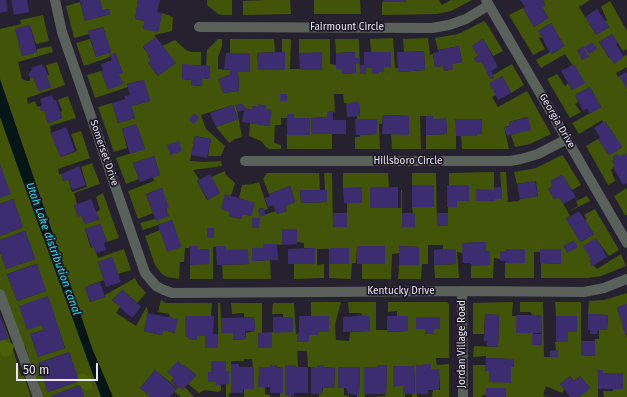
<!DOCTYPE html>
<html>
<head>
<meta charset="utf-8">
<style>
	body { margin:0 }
	#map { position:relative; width:627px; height:397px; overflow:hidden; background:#26212f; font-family:"Fira Sans",sans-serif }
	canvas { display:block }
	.scale { position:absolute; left:16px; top:363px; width:82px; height:18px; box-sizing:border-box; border:2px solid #ebe7f2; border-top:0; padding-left:5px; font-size:12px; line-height:14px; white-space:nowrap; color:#ebe7f2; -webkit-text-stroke:3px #1c1725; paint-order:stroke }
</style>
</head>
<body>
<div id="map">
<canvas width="627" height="397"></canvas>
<div class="scale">50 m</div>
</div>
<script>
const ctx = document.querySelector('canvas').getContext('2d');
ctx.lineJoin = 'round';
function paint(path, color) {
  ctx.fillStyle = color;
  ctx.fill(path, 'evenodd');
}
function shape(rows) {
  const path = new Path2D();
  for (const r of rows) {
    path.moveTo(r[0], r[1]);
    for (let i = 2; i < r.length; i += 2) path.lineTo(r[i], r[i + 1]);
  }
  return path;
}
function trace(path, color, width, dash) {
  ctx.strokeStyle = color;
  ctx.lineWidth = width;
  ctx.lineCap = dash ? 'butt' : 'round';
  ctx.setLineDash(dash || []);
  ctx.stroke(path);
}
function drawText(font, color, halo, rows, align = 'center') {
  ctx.font = font + ' "Fira Sans",sans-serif';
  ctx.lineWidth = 3.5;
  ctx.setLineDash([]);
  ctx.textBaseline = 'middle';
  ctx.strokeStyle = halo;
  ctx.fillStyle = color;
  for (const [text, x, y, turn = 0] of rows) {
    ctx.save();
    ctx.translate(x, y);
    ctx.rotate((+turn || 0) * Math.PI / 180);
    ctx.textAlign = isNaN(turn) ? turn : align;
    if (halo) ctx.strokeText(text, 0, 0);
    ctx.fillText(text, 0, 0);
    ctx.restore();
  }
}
paint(shape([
	[100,0,138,0,135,19,145,21,143,29,158,31,162,13,173,17,172,31,154,35,156,37,143,47,149,55,148,56,151,60,148,63,158,76,175,63,162,46,175,40,186,50,191,52,201,52,201,65,182,65,182,79,191,80,191,85,201,86,202,78,209,79,210,66,206,66,207,50,218,39,222,39,222,46,218,57,218,69,230,70,230,75,219,79,224,93,239,91,238,72,250,72,250,53,230,53,230,39,274,39,275,52,257,53,259,70,285,69,285,52,282,52,282,39,291,39,290,69,300,69,300,70,322,70,322,53,299,53,299,39,330,39,330,64,336,65,336,69,342,69,342,74,355,73,356,64,359,64,359,58,355,58,355,52,336,53,335,39,359,39,360,73,366,74,366,68,372,68,372,74,378,74,379,72,384,72,384,67,391,52,371,52,370,39,393,38,395,68,398,68,399,72,425,70,424,51,404,52,403,39,428,38,430,55,433,54,435,67,443,66,445,71,453,69,452,64,462,62,459,46,438,50,435,38,458,34,484,21,487,24,503,51,493,56,483,39,472,46,478,56,474,58,477,63,481,61,491,79,494,77,493,75,512,64,524,85,511,93,502,76,496,95,492,97,498,107,527,91,551,134,530,144,515,147,511,135,527,117,509,122,510,126,504,127,509,149,462,149,461,136,477,136,477,134,482,134,482,119,456,119,456,149,426,149,426,135,447,134,446,119,433,119,433,116,420,116,421,149,392,149,391,134,409,134,409,116,383,115,382,124,379,124,380,149,355,149,355,137,360,137,360,135,377,134,377,119,357,119,357,116,360,116,359,103,344,103,343,94,334,94,335,113,333,111,327,112,327,117,311,118,312,134,332,134,332,149,287,149,287,135,310,134,310,118,281,118,281,125,275,125,274,143,281,145,281,149,269,149,266,147,261,141,249,136,250,123,269,126,271,110,266,109,266,106,258,105,258,107,252,106,252,110,245,108,242,104,236,105,242,137,235,139,229,143,216,127,238,119,233,105,201,115,206,129,225,146,221,156,208,156,211,139,195,136,190,161,203,162,221,161,222,166,193,170,199,179,197,181,207,200,220,193,211,177,225,171,226,175,235,183,231,196,225,195,221,209,230,212,229,216,241,219,243,214,251,216,254,203,239,198,242,185,253,184,259,182,268,209,264,210,263,208,258,209,260,216,276,211,277,214,287,211,285,206,295,202,290,186,269,194,263,179,267,173,319,173,320,190,300,190,301,203,327,202,327,190,325,190,324,173,332,173,333,227,347,226,347,203,362,203,362,188,343,188,343,173,388,173,389,187,370,187,370,208,401,208,401,190,402,190,402,226,415,227,415,213,413,213,412,207,434,207,434,186,412,185,412,173,436,173,437,226,448,226,448,207,457,207,457,201,469,201,469,185,449,185,449,173,494,172,494,190,476,190,495,201,495,199,502,199,500,172,506,172,508,202,519,201,520,199,538,196,536,181,517,184,514,172,536,168,562,155,564,157,581,185,572,190,562,175,551,181,553,186,548,189,554,199,559,197,568,212,578,206,576,201,587,196,590,201,568,212,570,216,566,219,581,242,594,234,585,220,587,219,584,215,595,209,619,250,609,256,596,239,591,260,590,261,597,269,621,254,626,266,601,276,588,278,541,278,541,263,561,264,561,249,540,249,540,252,534,252,534,278,505,278,505,263,524,263,506,249,506,251,500,251,500,259,494,258,493,278,471,278,471,265,490,265,490,251,486,251,486,242,463,243,463,253,457,252,459,278,435,278,434,265,456,264,456,249,443,249,443,245,428,245,428,264,422,264,421,279,398,279,399,265,419,264,419,247,399,246,399,253,392,254,391,279,362,279,362,264,385,264,385,246,357,246,356,263,352,263,351,279,329,278,329,264,349,264,349,248,317,249,317,265,324,264,324,278,294,279,294,264,315,264,314,248,304,248,304,243,297,242,297,229,282,229,282,245,264,244,263,248,252,248,252,261,270,260,271,279,223,279,222,265,249,264,226,250,226,246,213,247,213,279,190,279,190,264,209,264,209,249,197,250,190,246,189,248,185,248,184,262,180,262,179,279,167,277,161,273,155,265,145,236,160,230,181,247,172,220,143,230,140,223,155,219,156,220,168,216,162,188,146,194,153,213,138,219,128,191,154,181,153,177,160,175,154,156,133,163,139,179,126,184,116,158,145,149,136,124,122,129,127,148,114,152,98,107,112,103,118,123,135,118,131,106,150,101,144,80,127,84,128,87,95,98,87,75,101,71,108,89,119,74,123,73,115,53,110,55,110,57,84,66,76,43,90,39,96,57,111,52,103,27,88,31,89,34,74,38,66,6,80,2,85,21,110,14,109,9,102,10],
	[207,0,232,0,232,15,222,15,218,14,207,5],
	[265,0,290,0,291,14,243,15,243,1],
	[314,0,360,0,361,14,314,14],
	[406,0,439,0,442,5,451,0,472,0,451,11,437,14,382,15,382,2,406,2],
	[543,0,590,0,579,7,596,35,609,27,605,21,607,20,601,7,610,1,627,31,627,49,623,51,612,34,599,42,609,58,624,56,627,55,627,67,616,73,618,77,619,76,627,87,627,157,625,154,619,157,617,154,613,157,614,159,612,161,615,166,611,170,615,181,608,185,586,146,598,139,609,155,622,147,605,121,603,122,602,120,579,134,572,123,601,107,590,87,575,95,578,102,575,104,581,112,570,118,547,79,557,74,565,86,568,83,572,90,584,83,565,54,541,68,536,60,550,52,552,54,564,46,551,23,538,31,542,37,539,38,545,49,533,55,509,15,523,8,534,27,548,18,542,7,545,5],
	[43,15,49,41,36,44,30,25,15,29,22,56,37,52,37,49,51,46,53,52,18,62,22,79,27,81,30,81,30,78,33,77,39,91,51,87,46,75,49,75,46,65,57,62,65,85,27,98,28,104,35,101,37,107,40,106,41,111,44,110,48,123,62,118,60,112,62,111,58,100,68,96,76,118,50,126,51,133,61,157,77,151,71,134,81,131,90,158,58,169,59,174,61,174,63,181,68,179,72,192,87,187,81,167,92,163,100,184,74,193,77,204,74,206,78,216,81,215,85,224,99,219,96,212,100,210,96,197,103,193,119,238,107,242,100,224,85,229,91,248,94,247,98,258,124,249,131,270,118,274,112,257,98,262,104,280,85,287,90,302,105,297,105,295,135,278,138,284,146,293,137,303,122,290,112,300,120,307,116,313,136,326,147,306,148,313,144,331,161,335,163,330,175,333,169,314,158,312,161,300,166,303,212,303,211,316,185,316,185,336,188,337,189,339,196,340,197,336,205,336,205,348,218,347,218,303,220,303,222,333,233,333,233,340,246,339,246,333,255,331,254,317,244,317,244,313,232,314,231,303,262,303,262,333,258,333,259,348,272,348,272,332,293,332,293,317,283,317,283,314,272,314,273,303,294,303,296,334,309,342,309,335,318,335,318,332,329,331,329,316,311,316,311,302,341,302,335,325,336,340,349,341,350,332,370,331,369,316,363,316,361,313,349,313,348,302,376,302,376,330,387,330,388,332,408,331,408,316,397,316,397,311,388,312,388,302,447,302,449,304,449,358,436,358,436,361,437,365,449,364,449,397,432,397,433,390,440,390,439,369,431,369,431,364,424,364,423,365,416,365,417,397,412,397,412,394,415,393,414,366,393,366,393,386,403,386,403,394,405,394,405,397,374,397,385,396,386,394,387,365,377,365,377,367,364,367,364,393,365,394,365,397,357,397,357,394,359,394,360,368,339,367,338,387,344,388,344,395,349,396,349,397,319,397,319,394,322,394,323,388,334,388,335,368,324,367,323,365,317,365,317,368,308,367,307,351,297,351,298,367,296,367,296,365,285,365,291,397,280,397,280,393,283,393,283,368,277,367,276,365,270,365,270,367,259,367,259,387,265,387,265,394,270,395,270,397,244,397,244,389,254,389,254,368,253,367,252,359,244,359,244,361,231,361,231,393,229,393,229,397,226,397,226,384,229,384,229,371,226,371,225,361,211,361,211,372,208,372,216,382,221,385,221,390,219,392,205,390,199,393,188,384,196,375,184,365,168,372,174,378,171,381,178,388,180,387,185,387,194,397,181,397,174,392,177,388,155,370,140,388,151,397,84,397,80,385,51,396,52,397,38,397,34,371,25,346,20,347,0,294,0,252,6,269,35,259,25,231,0,240,0,236,23,227,13,199,0,204,0,198,5,180,0,165,0,29,21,24,20,20],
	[36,264,46,291,17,301,7,274],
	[48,297,65,348,38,357,30,334,44,330,42,325],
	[69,352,79,381,48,392,38,363],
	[627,188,627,215,625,215,614,196],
	[627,293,627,304,617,308,627,338,627,397,604,397,603,391,613,391,613,389,623,389,623,373,603,373,602,370,598,370,598,397,579,397,590,388,580,376,574,381,570,376,560,384,564,389,562,393,546,386,543,395,547,397,506,397,506,388,487,388,486,395,482,395,482,397,473,397,473,365,486,365,485,371,489,371,511,382,511,367,514,367,514,359,486,358,486,356,473,357,474,346,498,347,499,315,485,314,484,334,473,334,473,303,513,302,512,316,516,316,516,333,533,333,532,345,542,345,541,315,532,315,531,312,520,312,520,302,543,302,544,357,558,357,556,350,555,342,567,342,568,332,577,332,576,316,556,316,555,302,581,302,581,355,595,356,595,339,599,339,599,330,607,330,608,315,588,314,589,301,604,300],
	[0,313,11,343,21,376,24,376,31,397,0,397,0,341,8,338]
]), '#425407');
paint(shape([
	[3,339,14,345,12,354,8,356,4,357,0,352,0,340],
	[82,373,86,375,91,379,92,387,91,389,86,390,78,385,76,378,79,374]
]), '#4c6104');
paint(shape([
	[0,79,92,348,113,397,101,397,22,179,0,117]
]), '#061617');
paint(shape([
	[0,0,6,0,8,11,0,13],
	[11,0,27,0,29,12,14,15],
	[80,0,100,0,102,10,109,9,110,14,85,21],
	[138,0,160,0,157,12,162,13,158,32,143,29,145,21,135,19],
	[383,0,406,0,406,2,383,2],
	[520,0,543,0,545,5,542,7,548,18,534,27,523,8,525,7],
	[597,9,609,27,596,35,585,17],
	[551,23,564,46,551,54,538,31],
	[30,25,37,52,22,56,15,29],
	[103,27,111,52,96,57,88,31],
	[612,34,618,43,616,44,624,57,614,64,599,42],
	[156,37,176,63,158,76,148,63,151,60,148,56,149,55,143,46],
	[483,39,498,67,491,71,494,77,490,79,481,61,477,63,474,58,478,56,472,46],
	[592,42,597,49,589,54,584,47],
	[459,46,462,62,452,64,453,69,444,71,443,66,435,67,433,53,439,52,438,50],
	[583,46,589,57,582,60,577,50],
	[424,51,425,70,398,72,397,52],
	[285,52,285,70,258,70,257,53],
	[322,52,322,70,300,70,299,53],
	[355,52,355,58,359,58,359,64,356,64,356,73,342,74,342,69,336,69,336,53],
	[364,52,391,52,391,67,384,67,384,72,379,72,379,74,372,74,372,68,366,68,366,74,360,74,360,65,364,65],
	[115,53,123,73,119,74,123,84,108,90,101,71,103,70,101,64,112,60,110,55],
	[226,53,250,53,250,72,238,72,239,91,223,93,218,79,230,75,230,70,224,69],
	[42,64,43,67,44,66,48,75,46,75,51,87,39,91,33,77,30,78,28,74,32,70,31,68],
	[182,64,210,66,209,79,202,78,202,86,191,85,191,80,182,79],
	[574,64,585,83,572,90,561,71],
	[627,72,627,89,619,76],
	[502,76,511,93,498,100,489,83],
	[144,80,150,101,131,106,135,118,118,123,112,103,125,99,124,96,130,95,127,84],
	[590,87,601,107,590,114,587,108,583,111,575,95],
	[280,94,287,94,287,101,280,101],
	[52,95,54,100,56,100,62,118,48,123,44,110,41,111,40,106,42,105,40,99],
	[359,102,360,116,347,117,346,103],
	[242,104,245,108,252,110,252,106,258,107,258,104,267,106,266,109,272,110,269,126,242,122,244,110,238,112,235,105],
	[233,105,238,119,216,127,210,113],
	[333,111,333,120,346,120,346,134,312,134,311,118,327,117,327,112],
	[194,113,199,117,194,124,189,120],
	[287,114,294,114,294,118,310,118,310,135,287,135],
	[383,115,409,116,409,135,382,134],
	[426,116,433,116,433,119,446,118,447,134,426,135],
	[528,117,531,130,507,136,504,127,510,126,509,122],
	[355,119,377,119,377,134,356,135],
	[455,119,482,119,482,134,477,134,477,136,456,136],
	[605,121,622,147,609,155,598,139,600,137,594,128],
	[136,124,145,149,130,154,122,129],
	[66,127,75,151,60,157,51,133],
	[195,136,211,139,207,158,191,155],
	[179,141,182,151,170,155,167,145],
	[625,153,627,157,627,183,623,185,613,167,615,166,612,161,614,159,613,157,617,154,619,157],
	[154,156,160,175,140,182,133,163],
	[0,165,11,194,0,198],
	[79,166,86,185,72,190,68,179,63,181,61,174],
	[210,174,220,193,208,200,197,181],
	[562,174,576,197,563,204,559,197,554,199,548,189,553,186,551,181],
	[535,181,538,196,520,199,517,184],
	[412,185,434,185,434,207,412,207],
	[447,185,469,185,469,201,457,201,457,207,447,207],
	[290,186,295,202,285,206,287,211,277,214,273,205,268,207,265,198,270,197,269,194],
	[362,187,362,203,344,203,343,188],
	[370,187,398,187,398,208,370,208],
	[494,187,502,187,502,199,495,199,495,201,476,201,476,189,494,190],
	[162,188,169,207,166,209,169,216,156,221,146,194],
	[300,190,327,190,327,202,301,203],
	[225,194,255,203,251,216,243,214,241,219,229,216,230,212,221,209],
	[13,199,23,227,0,236,0,204],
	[91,199,99,219,85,224,81,215,78,217,74,205],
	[264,208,265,215,260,217,258,209],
	[579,211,594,234,580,242,566,219],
	[333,213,347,213,347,227,333,227],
	[402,213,415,213,415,227,402,227],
	[437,213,448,213,448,226,437,226],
	[252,218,260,218,259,228,252,228],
	[172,220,181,247,167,252,158,225],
	[100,224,107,242,104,243,106,250,96,253,94,247,92,248,85,229],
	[207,228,214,228,214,238,207,237],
	[282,229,297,229,297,244,282,245],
	[25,231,35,259,6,269,0,252,0,240],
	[596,238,607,257,592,266,589,261,591,260,583,246],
	[574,240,578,247,567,253,563,246],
	[486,242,486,251,490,251,490,265,471,266,471,263,463,263,462,243],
	[264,244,277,244,278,260,252,261,252,248,263,248],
	[190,246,197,246,197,250,209,249,209,264,190,265],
	[216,246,226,246,226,250,248,249,249,264,217,265],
	[357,246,385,246,385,264,357,264],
	[399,246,419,247,419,265,399,265],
	[315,248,315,264,288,264,288,249],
	[329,248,349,248,349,264,329,264],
	[443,249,456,249,456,264,434,265,434,250],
	[506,249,525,249,525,263,506,263,506,261,500,261,500,251,506,251],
	[540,249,561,249,561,264,540,263],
	[112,257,121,282,106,287,98,262],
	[37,264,46,291,17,301,7,274],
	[100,282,105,297,90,302,85,287],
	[122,290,141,307,132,318,112,300],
	[48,296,65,348,38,357,30,334,44,330,42,325,27,330,19,306],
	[627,304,627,333,625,334,617,307],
	[147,313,178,319,175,333,163,330,162,335,144,331],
	[485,314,499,315,498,347,487,346,487,341,484,341],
	[588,314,608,315,607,330,598,330,597,334,590,334,590,330,588,330],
	[357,315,369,316,370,331,343,332,343,317,357,316],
	[516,315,541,315,541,333,516,333],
	[0,316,8,338,0,341],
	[185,316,214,316,213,334,218,334,218,348,205,348,205,336,197,336,197,340,189,339,188,337,185,336],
	[299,316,329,316,329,332,318,332,318,335,309,335,309,342,297,342,297,333,299,333],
	[387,316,408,316,408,331,387,332],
	[556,316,577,316,577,332,568,332,568,342,556,342],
	[254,317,255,331,245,331,246,339,233,340,233,333,222,333,221,318],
	[273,317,293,317,293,332,273,333],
	[416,317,440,317,440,329,434,329,434,334,425,334,425,329,416,329],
	[272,332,272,348,258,348,258,333],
	[532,334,542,334,542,345,532,345],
	[581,341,595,341,595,356,581,355],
	[556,350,558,350,558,357,550,357,550,351],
	[69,352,79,381,48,392,38,363],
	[486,358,514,359,514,367,511,367,511,383,489,382,489,371,485,371],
	[178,361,183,366,184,365,196,375,183,390,180,387,179,388,171,381,174,378,167,372],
	[211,361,226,361,226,371,229,371,229,384,216,385,216,382,208,382,208,372,211,372],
	[231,364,239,364,239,367,254,367,254,389,243,389,243,393,231,393],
	[423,364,431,364,431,369,439,369,439,390,428,390,428,394,416,394,416,365,423,365],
	[270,365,276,365,276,367,283,368,283,393,270,393,270,387,258,387,259,367,270,367],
	[285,365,296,365,296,367,308,367,308,393,294,393,294,396,285,396],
	[317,365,324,365,324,367,335,368,334,388,322,388,322,394,311,394,311,367,317,368],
	[377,365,387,365,386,394,364,394,364,367,377,367],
	[393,366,414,366,415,394,403,394,403,386,393,387],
	[338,367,360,367,359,395,348,394,346,388,338,388],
	[155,370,177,389,170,397,151,397,140,388],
	[598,370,603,370,603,373,623,373,623,389,598,389],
	[570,376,574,381,580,376,590,388,579,397,570,397,560,384],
	[80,385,84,397,52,397,51,396],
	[486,388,506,388,506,397,486,397]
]), '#3b2d70');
trace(shape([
	[55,0,62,32,145,273,156,286,164,290,172,293,462,291,584,292,604,288,627,279],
	[486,0,627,243],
	[199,27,432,28,449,25,466,19,489,5],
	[245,161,510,161,521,159,538,154,567,139],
	[462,291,463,397],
	[0,294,38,397]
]), '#5a615b', 10);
drawText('10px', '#ebe7f2', '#1c1725', [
	["Fairmount Circle",347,27],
	["Georgia Drive",557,121,60],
	["Somerset Drive",104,153,71],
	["Hillsboro Circle",408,161],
	["Kentucky Drive",401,291],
	["Jordan Village Road",462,344,-90]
]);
drawText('italic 11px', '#11e4ed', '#1c1725', [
	["Utah Lake distribution canal",53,249,70]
]);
</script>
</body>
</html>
